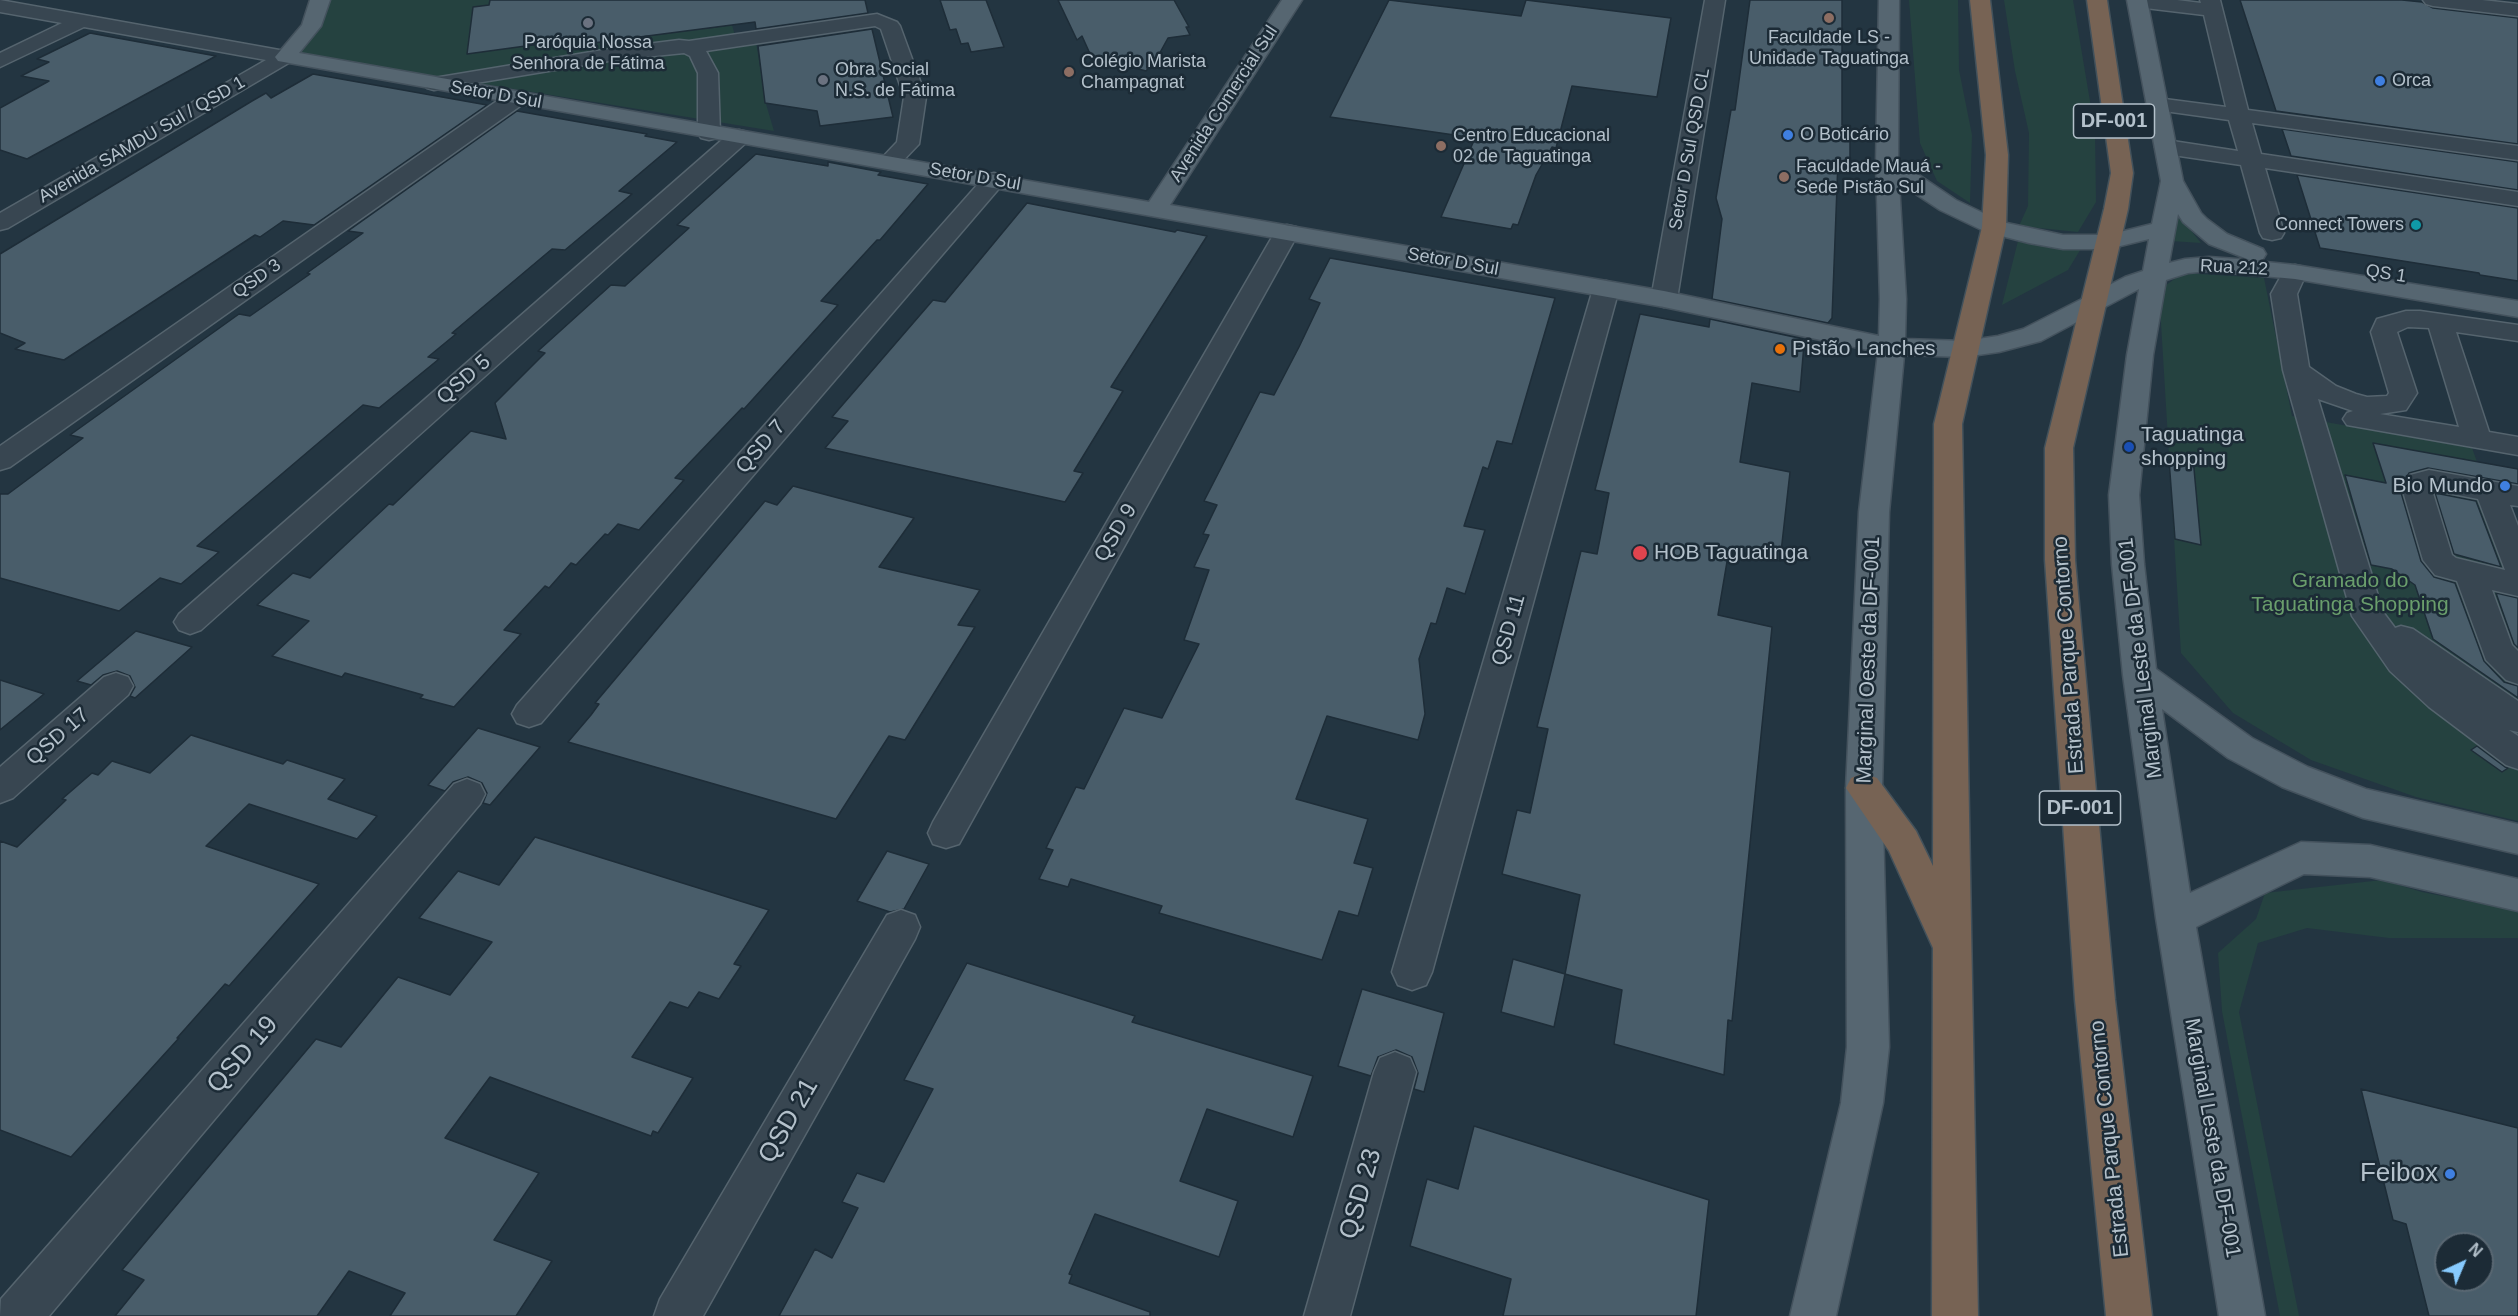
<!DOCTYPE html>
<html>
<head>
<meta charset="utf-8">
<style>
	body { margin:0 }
	#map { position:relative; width:2518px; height:1316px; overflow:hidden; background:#233541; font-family:Helvetica,sans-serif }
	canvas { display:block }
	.north { position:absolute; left:2434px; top:1232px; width:60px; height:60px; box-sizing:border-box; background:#1c2b36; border:2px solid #596772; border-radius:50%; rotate:44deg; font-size:16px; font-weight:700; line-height:24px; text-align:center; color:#b4c1cb }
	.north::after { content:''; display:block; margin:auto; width:21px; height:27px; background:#86cafe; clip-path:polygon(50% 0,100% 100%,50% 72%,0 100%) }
</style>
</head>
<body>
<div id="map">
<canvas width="2518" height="1316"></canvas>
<div class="north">N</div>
</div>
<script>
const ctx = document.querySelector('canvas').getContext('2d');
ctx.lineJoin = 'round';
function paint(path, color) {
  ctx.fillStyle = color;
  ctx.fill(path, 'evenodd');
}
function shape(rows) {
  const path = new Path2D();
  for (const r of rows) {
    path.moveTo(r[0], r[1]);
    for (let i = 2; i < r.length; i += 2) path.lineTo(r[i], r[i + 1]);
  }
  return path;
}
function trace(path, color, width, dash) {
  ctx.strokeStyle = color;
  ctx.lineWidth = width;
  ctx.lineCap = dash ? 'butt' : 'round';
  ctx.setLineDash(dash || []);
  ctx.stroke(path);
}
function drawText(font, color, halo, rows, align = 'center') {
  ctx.font = font + ' Helvetica,sans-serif';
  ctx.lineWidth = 5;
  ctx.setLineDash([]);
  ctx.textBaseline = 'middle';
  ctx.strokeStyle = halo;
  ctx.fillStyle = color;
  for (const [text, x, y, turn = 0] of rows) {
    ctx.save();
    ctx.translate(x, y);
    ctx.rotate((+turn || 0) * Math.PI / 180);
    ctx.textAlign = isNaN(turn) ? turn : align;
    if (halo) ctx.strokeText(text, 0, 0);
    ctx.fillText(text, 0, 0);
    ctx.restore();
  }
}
paint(shape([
	[330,0,703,0,706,29,732,25,737,43,756,42,766,104,774,131,297,54,320,26],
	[1909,0,1958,0,1959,70,1972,135,1970,203,1937,181,1920,143],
	[2004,0,2073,0,2095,131,2096,202,2078,232,2019,226,2028,206,2029,133,2015,71],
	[2176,212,2201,243,2171,241],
	[2019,237,2082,247,2068,270,2002,305],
	[2183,273,2264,278,2292,416,2472,448,2518,574,2518,821,2416,797,2311,760,2233,713,2181,653,2159,290],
	[2382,880,2422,892,2518,911,2518,938,2389,938,2307,928,2258,943,2239,1012,2299,1316,2280,1316,2222,1011,2218,953,2256,919,2265,893]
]), '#254240');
const building = shape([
	[490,0,865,0,868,13,756,29,755,22,578,45,577,39,467,54,473,7,489,5,490,0],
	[940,0,986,0,1004,47,971,52,968,43,961,44,956,29,950,30,940,0],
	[1058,0,1174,0,1189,27,1186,27,1190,35,1168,38,1157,58,1146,71,1091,56,1082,36,1077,40,1058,0],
	[1389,0,1521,16,1526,0,1671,18,1657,97,1572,86,1556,148,1552,147,1536,175,1518,225,1513,224,1511,229,1441,217,1475,138,1330,117,1389,0],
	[1750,0,1842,0,1842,125,1850,126,1850,163,1838,161,1832,318,1828,323,1712,299,1722,219,1716,198,1731,110,1735,110,1750,0],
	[2240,0,2402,0,2422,2,2433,8,2518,18,2518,144,2276,111,2240,0],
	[872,29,893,117,820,126,817,111,765,103,758,46,872,29],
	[90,33,216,56,27,159,0,150,0,108,49,81,21,76,49,62,37,59,90,33],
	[313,74,487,105,314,225,283,221,260,237,255,235,64,360,15,349,25,343,0,333,0,254,252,101,266,93,271,98,313,74],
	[517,111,647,134,645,136,677,142,619,191,632,194,565,250,552,249,452,333,456,334,428,357,439,359,379,408,363,405,197,546,219,552,181,584,160,578,119,611,0,578,0,494,8,494,47,465,83,438,70,435,239,314,250,316,310,274,307,273,363,233,348,231,517,111],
	[2282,129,2518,162,2518,190,2291,156,2282,129],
	[756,154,828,166,828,162,881,172,878,175,928,184,880,240,877,240,821,301,838,305,744,409,742,408,675,478,684,480,639,530,618,524,608,535,605,534,576,565,571,563,549,588,545,586,504,630,521,634,454,707,420,698,423,695,345,673,342,677,272,656,309,621,257,605,293,573,310,578,389,504,393,505,471,431,506,439,495,403,545,353,538,351,611,285,625,286,689,228,677,225,756,154],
	[2297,175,2518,208,2518,281,2480,275,2479,273,2320,248,2297,175],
	[1027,203,1175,232,1177,230,1207,236,1111,387,1123,391,1074,471,1083,473,1065,502,825,448,848,421,832,417,933,300,945,302,1027,203],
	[1330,258,1555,298,1512,444,1497,441,1488,469,1483,467,1464,526,1485,530,1465,594,1447,588,1436,624,1431,623,1419,659,1425,714,1418,740,1327,716,1296,799,1368,819,1354,863,1373,868,1358,916,1339,911,1322,960,1159,913,1162,906,1071,879,1068,887,1039,879,1053,850,1046,848,1076,787,1084,789,1124,708,1162,718,1199,644,1184,640,1209,570,1194,567,1209,535,1203,534,1217,505,1204,501,1260,392,1274,395,1299,347,1320,303,1309,299,1330,258],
	[1640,314,1709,327,1710,319,1808,340,1804,344,1800,392,1752,383,1740,462,1790,472,1780,561,1729,550,1718,615,1772,627,1732,1021,1728,1020,1724,1075,1614,1044,1622,990,1565,974,1580,895,1502,874,1517,810,1530,813,1548,729,1537,727,1581,551,1597,554,1609,493,1595,490,1640,314],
	[2373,443,2518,469,2518,484,2428,468,2409,473,2400,489,2421,561,2434,577,2455,583,2484,661,2504,682,2518,686,2518,698,2433,639,2415,585,2392,569,2371,565,2345,475,2386,483,2373,443],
	[2193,458,2201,545,2175,539,2169,460,2193,458],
	[793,486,914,518,879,567,980,590,958,625,975,627,905,740,889,736,836,819,568,742,591,715,599,704,595,703,765,501,777,505,793,486],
	[2435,493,2476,501,2501,567,2454,554,2435,493],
	[2496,593,2518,598,2518,648,2514,644,2496,593],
	[136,631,192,647,135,698,130,696,135,687,130,676,117,671,103,675,91,685,77,681,136,631],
	[0,680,44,694,0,730,0,680],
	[478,728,540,747,490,805,483,803,487,793,482,783,468,777,453,782,445,791,428,785,478,728],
	[191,735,283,764,287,760,345,779,328,799,377,816,357,839,249,804,206,846,319,884,229,986,225,984,177,1038,179,1038,71,1157,0,1130,0,841,17,847,66,800,62,799,92,773,98,775,112,761,150,773,191,735],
	[2477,746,2505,767,2508,768,2502,772,2471,750,2477,746],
	[535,837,769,910,734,964,741,966,719,999,699,992,688,1008,670,1002,632,1057,693,1078,658,1133,653,1131,651,1136,490,1077,445,1138,539,1173,494,1240,552,1261,516,1316,390,1316,405,1293,349,1271,317,1316,115,1316,144,1280,122,1270,316,1039,341,1047,398,977,450,995,492,942,419,918,458,871,499,885,535,837],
	[887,851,929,864,904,909,890,912,857,901,887,851],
	[1513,959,1565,974,1554,1027,1501,1012,1513,959],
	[967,963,1135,1016,1132,1022,1313,1076,1293,1137,1207,1109,1180,1181,1238,1201,1219,1257,1095,1214,1069,1274,1072,1275,1069,1283,1150,1312,1150,1316,779,1316,815,1249,832,1258,858,1208,842,1202,857,1173,884,1182,933,1089,904,1080,967,963],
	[1362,989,1444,1013,1424,1092,1414,1089,1418,1073,1412,1057,1396,1050,1378,1057,1371,1076,1338,1066,1362,989],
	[2361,1089,2518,1128,2518,1316,2429,1316,2406,1224,2393,1220,2361,1089],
	[2446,1244,2482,1244,2482,1280,2446,1280,2446,1244],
	[1474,1126,1709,1200,1696,1316,1503,1316,1511,1279,1410,1246,1427,1179,1458,1189,1474,1126]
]);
paint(building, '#495d6a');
trace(building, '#1e2d38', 1.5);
const minor = shape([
	[0,0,285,51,292,53,295,57,292,61,8,228,0,230,0,213,266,60,84,27,0,67,0,53,62,23,0,12,0,0],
	[1705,0,1725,0,1677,299,1673,304,1664,307,1655,304,1651,299,1705,0],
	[2128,0,2177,0,2201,3,2200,0,2220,0,2248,110,2518,146,2518,160,2252,123,2261,154,2518,192,2518,206,2265,168,2284,233,2281,238,2272,240,2263,238,2260,233,2241,165,2166,154,2158,152,2155,147,2158,142,2166,140,2238,151,2229,120,2157,110,2149,109,2146,104,2149,99,2157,98,2226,107,2204,15,2137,7,2130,5,2128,0],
	[2423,0,2482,0,2518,4,2518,16,2433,6,2426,4,2423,0],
	[877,14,897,22,900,26,926,97,919,144,897,167,889,169,881,167,878,162,897,142,904,97,881,29,875,26,706,51,718,73,720,133,717,138,709,140,701,138,698,133,698,73,690,56,684,53,615,60,434,90,427,88,424,84,427,80,434,78,615,48,679,40,689,41,877,14],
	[515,93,523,94,526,99,523,104,10,467,0,470,0,446,507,94,515,93],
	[739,130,747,132,750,137,747,142,201,630,190,634,179,630,174,622,179,614,731,132,739,130],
	[994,173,1002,175,1005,180,1002,185,541,723,529,727,517,723,512,714,517,705,986,175,994,173],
	[1287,225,1296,227,1299,232,959,844,946,848,933,844,928,833,933,822,1275,232,1278,227,1287,225],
	[2295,265,2304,267,2307,272,2297,294,2309,367,2336,386,2356,394,2367,397,2387,396,2389,393,2371,332,2377,319,2406,311,2420,311,2518,325,2518,341,2456,332,2489,432,2518,437,2518,455,2347,425,2343,419,2347,413,2353,411,2318,399,2383,612,2395,628,2401,626,2413,629,2518,701,2518,732,2509,730,2518,736,2518,769,2506,765,2429,707,2390,671,2352,616,2283,370,2271,294,2286,267,2295,265],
	[2408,327,2429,328,2459,427,2380,414,2406,410,2417,393,2397,332,2408,327],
	[1606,281,1615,284,1619,289,1432,972,1426,985,1412,990,1398,985,1392,972,1593,289,1597,284,1606,281],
	[2429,470,2518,486,2518,506,2510,505,2518,526,2518,596,2492,590,2512,645,2518,651,2518,684,2506,680,2486,660,2457,581,2435,575,2423,560,2402,488,2410,475,2429,470],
	[2432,490,2478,499,2505,570,2456,558,2452,555,2432,490],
	[116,673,128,677,133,686,128,695,13,798,0,803,0,767,104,677,116,673],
	[467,779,480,784,485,794,480,804,49,1316,0,1316,1,1299,454,784,467,779],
	[901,910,915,915,920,927,915,939,703,1316,654,1316,660,1299,887,915,901,910],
	[1395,1052,1410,1058,1416,1072,1350,1316,1304,1316,1374,1072,1380,1058,1395,1052]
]);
const major = shape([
	[310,0,330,0,321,26,299,53,1149,202,1282,0,1302,0,1170,205,1664,291,1879,336,1880,299,1876,164,1879,0,1899,0,1898,161,1956,200,2002,222,2063,235,2108,235,2152,224,2161,181,2127,0,2147,0,2183,181,2201,213,2207,219,2227,234,2263,249,2266,254,2263,259,2256,261,2295,265,2518,301,2518,317,2295,279,2209,271,2188,273,2166,280,2153,355,2139,495,2144,564,2156,669,2252,738,2308,767,2366,789,2518,824,2518,854,2363,818,2282,787,2228,758,2162,709,2190,893,2301,842,2370,845,2518,879,2518,911,2370,877,2304,874,2196,927,2265,1316,2219,1316,2156,918,2123,675,2112,564,2109,495,2127,355,2139,289,2041,341,1999,352,1964,357,1904,355,1889,512,1882,788,1889,1047,1883,1103,1836,1316,1790,1316,1841,1103,1847,1047,1846,788,1859,512,1878,352,1664,307,278,61,275,57,302,25,310,0],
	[1899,183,1940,210,1986,232,2029,243,2063,249,2108,249,2149,239,2143,271,2125,277,2023,329,1998,336,1964,341,1905,339,1906,299,1899,183],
	[2178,214,2183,222,2209,244,2250,260,2209,257,2185,259,2169,263,2178,214]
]);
const highway = shape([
	[1970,0,1990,0,2008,155,2006,227,1962,424,1978,1316,1932,1316,1933,948,1889,851,1846,788,1851,778,1864,773,1877,778,1916,831,1933,866,1934,424,1982,227,1986,155,1970,0],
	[2087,0,2107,0,2133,173,2128,209,2073,448,2075,560,2115,1000,2152,1316,2106,1316,2075,1000,2045,560,2045,448,2104,209,2111,173,2087,0]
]);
trace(minor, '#55646e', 3);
trace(major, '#44525d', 3);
trace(highway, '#42515b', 3);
paint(minor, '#384651');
paint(major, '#566671');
paint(highway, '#776354');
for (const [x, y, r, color] of [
	[1829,18,6,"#8d6e63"],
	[588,23,6,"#6b7280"],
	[1069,72,6,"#8d6e63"],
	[823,80,6,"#6b7280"],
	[2380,81,6,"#3f7fe0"],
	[1788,135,6,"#3f7fe0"],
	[1441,146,6,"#8d6e63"],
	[1784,177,6,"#8d6e63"],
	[2416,225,6,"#0f9aa8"],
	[1780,349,6,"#e8710a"],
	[2129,447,6,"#1a4fb4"],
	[2505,486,6,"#3f7fe0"],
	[1640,553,8,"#e0444e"],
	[2450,1174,6,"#3f7fe0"]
]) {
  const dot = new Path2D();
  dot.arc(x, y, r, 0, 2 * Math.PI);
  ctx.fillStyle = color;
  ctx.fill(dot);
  trace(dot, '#1c2b36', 2);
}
drawText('18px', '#b4c1cb', '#1c2b36', [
	["Faculdade LS -",1829,38,"center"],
	["Unidade Taguatinga",1829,59,"center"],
	["Paróquia Nossa",588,43,"center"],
	["Senhora de Fátima",588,64,"center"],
	["Colégio Marista",1081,62],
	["Champagnat",1081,83],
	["Obra Social",835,70],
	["N.S. de Fátima",835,91],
	["Orca",2392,81],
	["O Boticário",1800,135],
	["Centro Educacional",1453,136],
	["02 de Taguatinga",1453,157],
	["Faculdade Mauá -",1796,167],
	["Sede Pistão Sul",1796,188],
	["Connect Towers",2404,225,"right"]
], 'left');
drawText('18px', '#b4c1cb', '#1c2b36', [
	["Setor D Sul",496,95,10],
	["Avenida Comercial Sul",1224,104,-57],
	["Avenida SAMDU Sul / QSD 1",142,140,-30],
	["Setor D Sul QSD CL",1690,149,-80],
	["Setor D Sul",975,177,10],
	["Setor D Sul",1453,262,10],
	["Rua 212",2234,268,3],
	["QS 1",2386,274,9],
	["QSD 3",257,279,-35]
]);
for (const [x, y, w] of [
	[2114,121,81],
	[2080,808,81]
]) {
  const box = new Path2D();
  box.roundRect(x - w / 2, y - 17, w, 34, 4.5);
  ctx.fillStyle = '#1c2b36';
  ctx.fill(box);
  trace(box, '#b4c1cb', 1.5);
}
drawText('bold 20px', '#b4c1cb', null, [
	["DF-001",2114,121],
	["DF-001",2080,808]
]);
drawText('21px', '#b4c1cb', '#1c2b36', [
	["Pistão Lanches",1792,349],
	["Taguatinga",2141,435],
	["shopping",2141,459],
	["Bio Mundo",2493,486,"right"],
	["HOB Taguatinga",1654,553]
], 'left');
drawText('21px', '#b4c1cb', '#1c2b36', [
	["QSD 5",464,380,-41],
	["QSD 7",761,447,-49],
	["QSD 9",1116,533,-60],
	["QSD 11",1509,630,-74],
	["Estrada Parque Contorno",2069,655,-94],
	["Marginal Leste da DF-001",2141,658,-97],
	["Marginal Oeste da DF-001",1869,660,-88],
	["QSD 17",58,737,-41],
	["Marginal Leste da DF-001",2212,1138,80],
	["Estrada Parque Contorno",2110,1139,-96]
]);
drawText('21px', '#6a9e6c', '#1c2b36', [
	["Gramado do",2350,581],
	["Taguatinga Shopping",2350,605]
]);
drawText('26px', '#b4c1cb', '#1c2b36', [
	["QSD 19",243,1055,-49],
	["QSD 21",789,1121,-60],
	["QSD 23",1361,1194,-74]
]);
drawText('26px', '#b4c1cb', '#1c2b36', [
	["Feibox",2438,1174]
], 'right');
</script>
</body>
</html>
